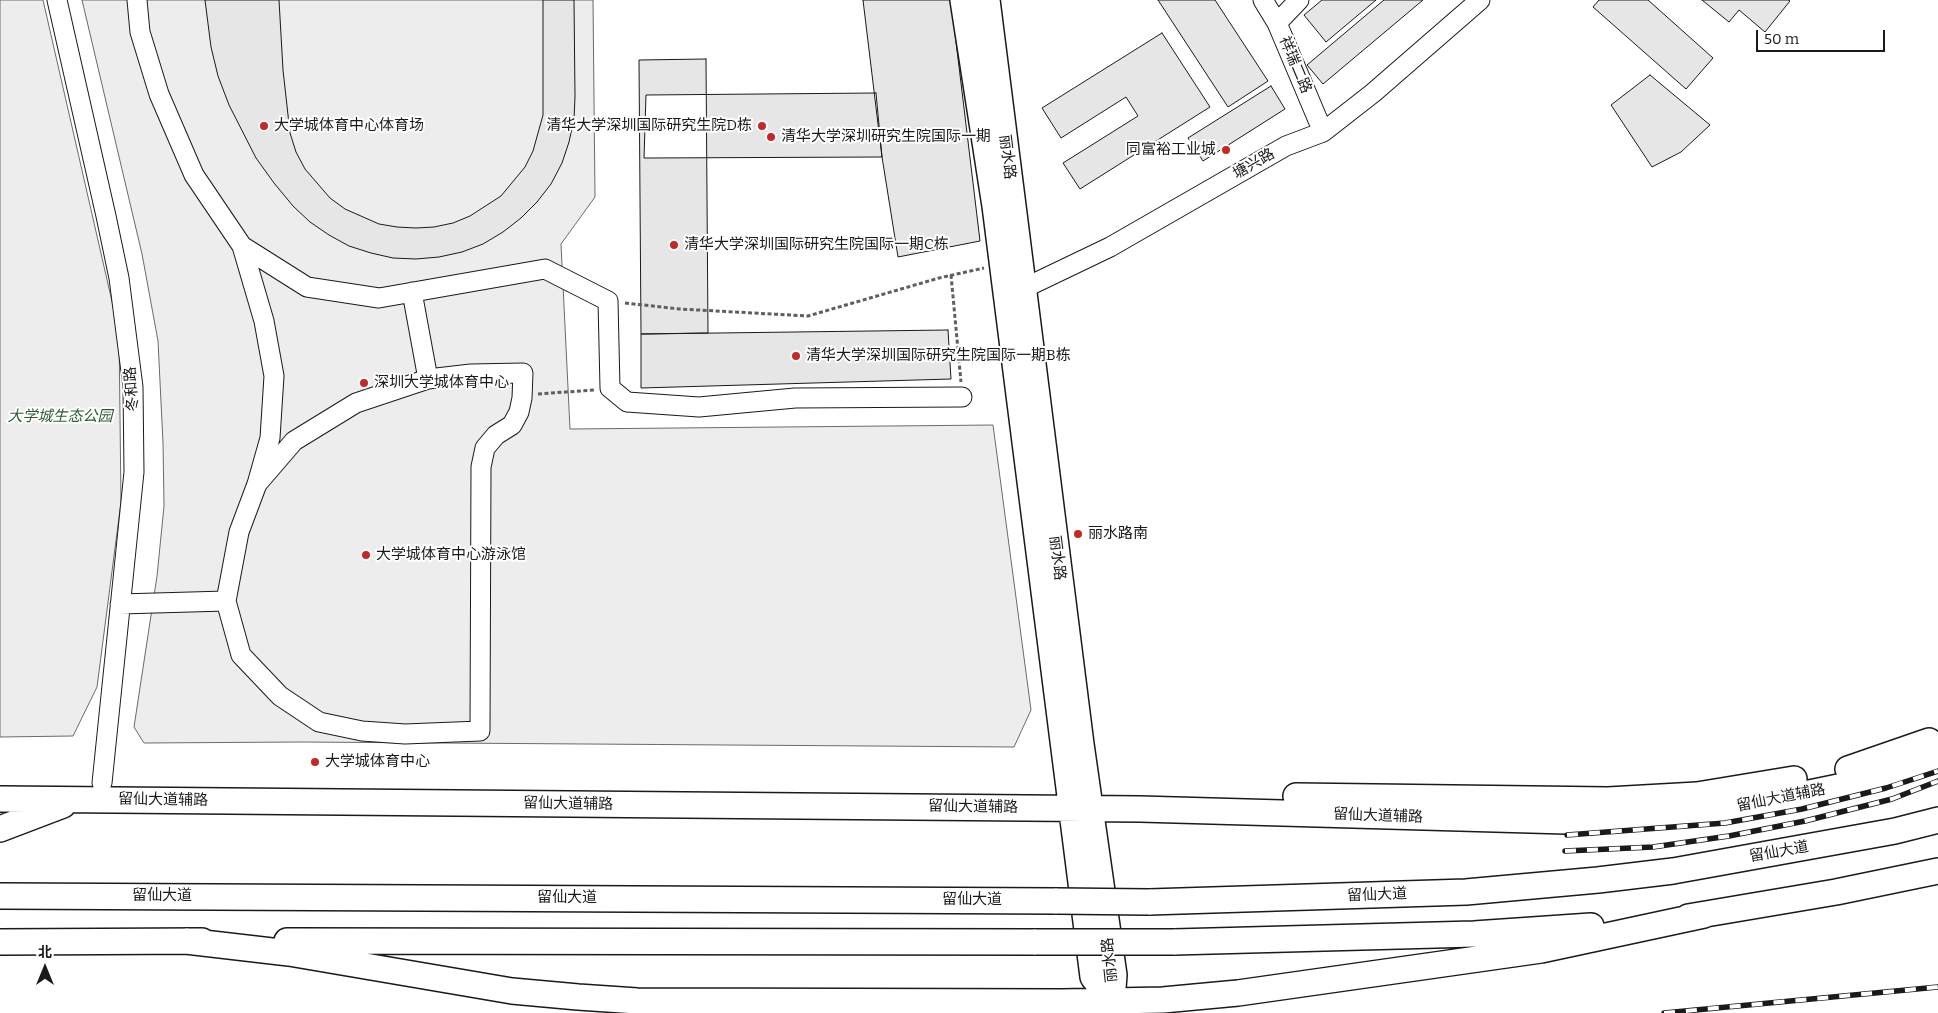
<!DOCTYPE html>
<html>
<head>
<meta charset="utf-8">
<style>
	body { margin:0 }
	#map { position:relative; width:1938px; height:1013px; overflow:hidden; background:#fff; font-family:Bitter,"Noto Sans SC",serif }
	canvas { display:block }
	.north { position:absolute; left:20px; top:943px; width:50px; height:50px; -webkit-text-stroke:4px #fff; paint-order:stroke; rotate:0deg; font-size:14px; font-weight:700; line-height:20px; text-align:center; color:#1a1a1a }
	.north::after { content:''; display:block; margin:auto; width:18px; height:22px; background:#1a1a1a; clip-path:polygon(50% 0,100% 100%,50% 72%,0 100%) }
	.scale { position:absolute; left:1756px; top:30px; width:129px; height:22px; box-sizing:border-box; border:2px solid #1a1a1a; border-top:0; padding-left:6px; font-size:15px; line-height:18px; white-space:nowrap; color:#1a1a1a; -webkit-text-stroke:4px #fff; paint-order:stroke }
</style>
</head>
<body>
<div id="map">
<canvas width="1938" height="1013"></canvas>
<div class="north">北</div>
<div class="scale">50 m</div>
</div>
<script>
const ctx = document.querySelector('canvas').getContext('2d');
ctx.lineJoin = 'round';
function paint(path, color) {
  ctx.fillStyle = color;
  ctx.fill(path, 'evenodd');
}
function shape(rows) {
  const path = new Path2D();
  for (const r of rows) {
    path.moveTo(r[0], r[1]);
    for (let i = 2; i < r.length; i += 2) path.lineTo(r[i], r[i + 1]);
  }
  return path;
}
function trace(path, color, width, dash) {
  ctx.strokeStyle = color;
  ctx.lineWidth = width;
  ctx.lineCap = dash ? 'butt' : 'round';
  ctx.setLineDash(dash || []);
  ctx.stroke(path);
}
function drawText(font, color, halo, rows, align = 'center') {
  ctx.font = font + ' Bitter,"Noto Sans SC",serif';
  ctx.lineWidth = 4;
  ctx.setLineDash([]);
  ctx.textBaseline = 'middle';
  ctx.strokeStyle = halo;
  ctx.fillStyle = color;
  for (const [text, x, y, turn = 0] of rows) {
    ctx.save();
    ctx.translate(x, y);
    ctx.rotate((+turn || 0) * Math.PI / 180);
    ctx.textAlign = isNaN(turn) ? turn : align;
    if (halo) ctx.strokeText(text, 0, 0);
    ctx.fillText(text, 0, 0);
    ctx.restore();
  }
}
const built = shape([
	[0,0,43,0,119,332,121,502,97,687,73,736,0,737,0,0],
	[82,0,593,0,595,197,561,244,570,429,993,425,1031,710,1014,747,301,742,144,743,134,727,157,576,164,506,163,443,158,341,142,254,82,0]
]);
paint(built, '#ededed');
trace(built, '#6a6a6a', 1);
const building = shape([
	[205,0,279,0,283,70,290,133,296,152,305,169,330,198,345,209,379,224,397,227,416,228,434,227,453,223,470,216,501,196,525,167,533,151,543,115,543,0,574,0,575,97,574,119,569,142,562,163,551,184,537,202,521,218,503,232,483,244,462,252,439,257,416,259,393,258,371,253,349,246,329,235,310,222,293,206,274,183,256,158,229,105,218,76,211,47,205,0],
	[863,0,951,0,980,241,898,257,882,157,863,0],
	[1158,0,1215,0,1268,81,1228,107,1158,0],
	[1322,0,1376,0,1326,42,1304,15,1322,0],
	[1384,0,1423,0,1323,84,1307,65,1384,0],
	[1599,0,1648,0,1713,58,1686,89,1593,7,1599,0],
	[1702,0,1788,0,1790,1,1765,32,1739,10,1729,22,1702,0],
	[1162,33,1210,107,1080,189,1063,163,1138,116,1126,97,1061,138,1042,108,1162,33],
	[706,59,708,333,641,334,639,60,706,59],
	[1650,75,1710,125,1681,152,1652,167,1611,105,1650,75],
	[1271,86,1285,109,1203,161,1188,138,1271,86],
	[876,93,882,157,644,158,646,95,876,93],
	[948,330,951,379,641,388,641,334,948,330]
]);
paint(building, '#e6e6e6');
trace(building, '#1a1a1a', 1);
const minor = shape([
	[57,0,106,216,119,278,133,387,134,472,102,783],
	[137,0,140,32,159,94,194,175,242,246,307,287,379,298,545,269,608,301,610,388,627,402,699,407,795,398,962,397],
	[1263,0,1277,23,1323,132],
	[1277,23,1299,0],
	[242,246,264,321,274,376,270,438,257,484,239,532,226,601,241,655,280,696,319,722,362,731,405,734,480,731,481,467,485,448,496,435,512,425,519,412,522,398,523,373,471,374,428,379,356,403,294,441,257,484],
	[412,292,428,379],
	[1012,294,1110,247,1286,146,1323,132,1373,93,1480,0],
	[120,604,226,601]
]);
const major = shape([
	[963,0,995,206,1093,977,1112,1001],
	[987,0,1081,744,1114,975,1112,1001],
	[1848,769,1929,741],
	[1296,796,1608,800,1697,795,1794,779],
	[0,799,1140,809,1566,821,1712,811,1756,804,1853,784,1894,772,1938,755],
	[0,829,63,805],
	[0,896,1057,901],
	[1149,902,1466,892,1598,880,1673,871,1895,831,1938,820],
	[1688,917,1836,892,1938,871],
	[186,941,289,953,512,991,578,997,637,1001,1062,1002,1163,1000,1238,993,1541,950,1704,915],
	[287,941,1036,942],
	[0,942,202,941],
	[1174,942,1474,934,1591,926]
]);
trace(minor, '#1a1a1a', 21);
trace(major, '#1a1a1a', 28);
trace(shape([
	[951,275,961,382],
	[625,303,680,309,808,316,939,278,984,268],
	[538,394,594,390]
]), '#5f5f5f', 3, [4, 2.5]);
trace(minor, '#fff', 19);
trace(major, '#fff', 25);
const rail = shape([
	[1567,835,1725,823,1802,809,1886,788,1938,771],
	[1565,851,1653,847,1729,836,1805,821,1892,799,1938,781],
	[1664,1013,1938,987]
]);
trace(rail, '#1a1a1a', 5.5);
trace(rail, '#fff', 4, [11]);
const majorBridge = shape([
	[1057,901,1149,902],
	[1036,942,1174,942]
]);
trace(majorBridge, '#1a1a1a', 28, []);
trace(majorBridge, '#fff', 25);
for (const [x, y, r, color] of [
	[264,126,5,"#c62828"],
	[762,126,5,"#c62828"],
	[771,137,5,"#c62828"],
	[1226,150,5,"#c62828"],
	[674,245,5,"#c62828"],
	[796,356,5,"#c62828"],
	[364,383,5,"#c62828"],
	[1078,534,5,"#c62828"],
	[366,555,5,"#c62828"],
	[315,762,5,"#c62828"]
]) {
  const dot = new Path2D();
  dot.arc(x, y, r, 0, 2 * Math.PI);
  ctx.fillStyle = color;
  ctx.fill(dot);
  trace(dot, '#fff', 2);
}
drawText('15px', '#1a1a1a', '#fff', [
	["祥瑞二路",1295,65,67],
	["丽水路",1007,157,83],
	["塘兴路",1254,164,-30],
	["冬和路",132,389,-94],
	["丽水路",1057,558,83],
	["留仙大道辅路",1781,798,-11],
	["留仙大道辅路",163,800,1],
	["留仙大道辅路",568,804,1],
	["留仙大道辅路",973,807,1],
	["留仙大道辅路",1378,816,2],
	["留仙大道",1779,852,-10],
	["留仙大道",1377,895,-2],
	["留仙大道",162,896],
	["留仙大道",567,898],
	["留仙大道",972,900],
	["丽水路",1110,960,-96]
]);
drawText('15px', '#1a1a1a', '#fff', [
	["大学城体育中心体育场",274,126],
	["清华大学深圳国际研究生院D栋",752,126,"right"],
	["清华大学深圳研究生院国际一期",781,137],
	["同富裕工业城",1216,150,"right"],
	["清华大学深圳国际研究生院国际一期C栋",684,245],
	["清华大学深圳国际研究生院国际一期B栋",806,356],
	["深圳大学城体育中心",374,383],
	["丽水路南",1088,534],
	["大学城体育中心游泳馆",376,555],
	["大学城体育中心",325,762]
], 'left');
drawText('italic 15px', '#2b5a34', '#fff', [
	["大学城生态公园",60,417]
]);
</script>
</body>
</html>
